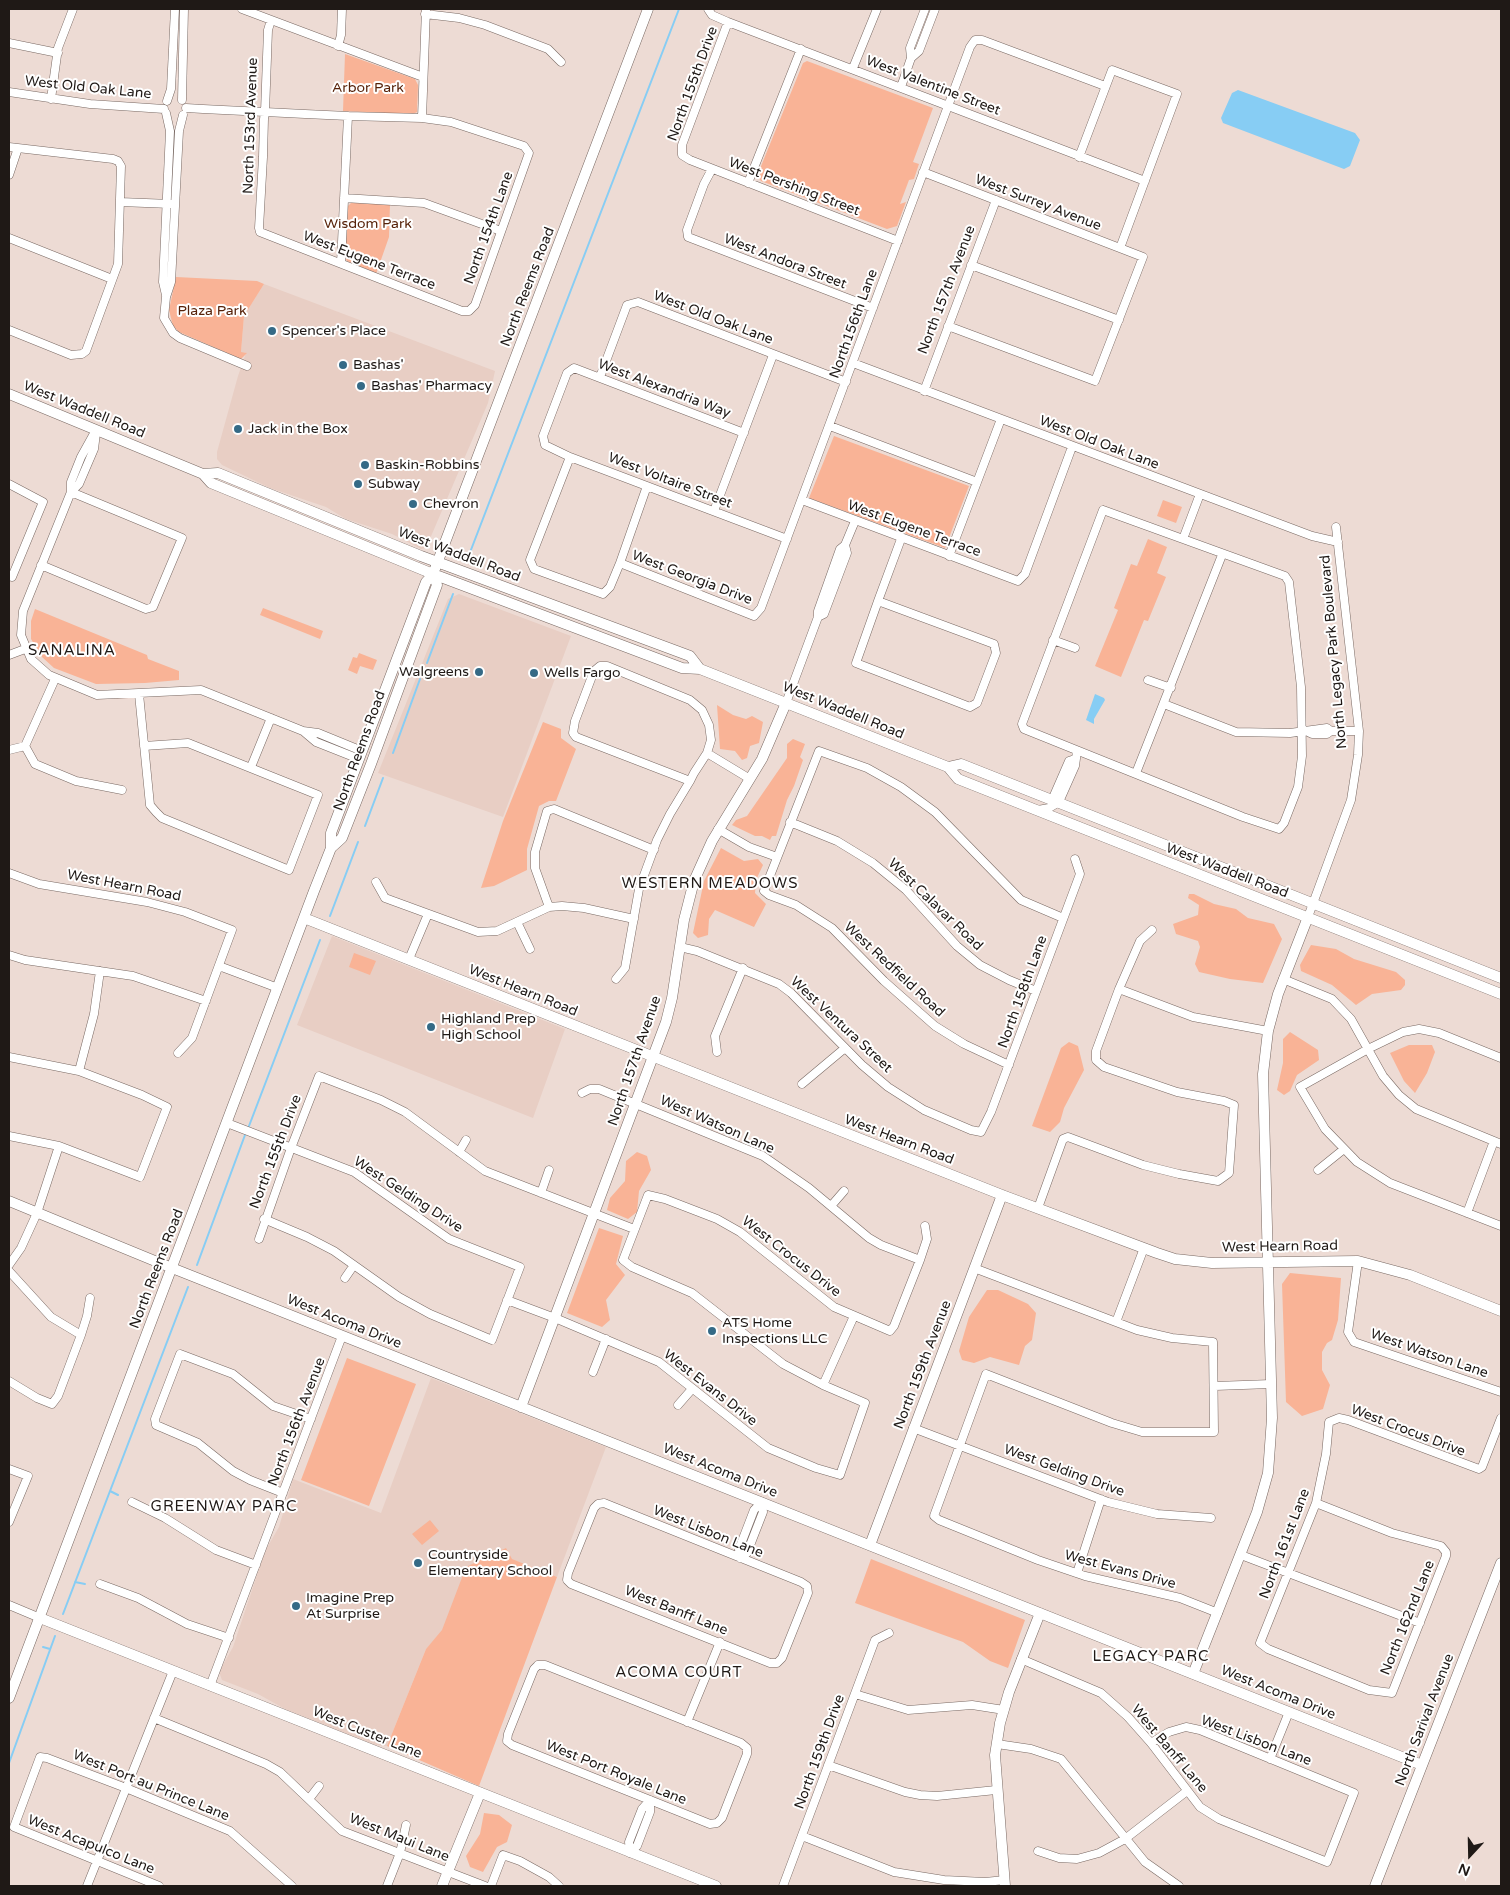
<!DOCTYPE html>
<html>
<head>
<meta charset="utf-8">
<style>
	body { margin:0 }
	#map { position:relative; width:1510px; height:1895px; overflow:hidden; background:#eddbd4; font-family:"Varela Round",sans-serif }
	canvas { display:block }
	.frame { position:absolute; inset:0; border:10px solid #1f1916; pointer-events:none }
	.north { position:absolute; left:1445px; top:1830px; width:50px; height:50px; -webkit-text-stroke:4px #fff; paint-order:stroke; rotate:201deg; font-size:14px; font-weight:700; line-height:20px; text-align:center; color:#1f1916 }
	.north::after { content:''; display:block; margin:auto; width:18px; height:22px; background:#1f1916; clip-path:polygon(50% 0,100% 100%,50% 72%,0 100%) }
</style>
</head>
<body>
<div id="map">
<canvas width="1510" height="1895"></canvas>
<div class="frame"></div>
<div class="north">N</div>
</div>
<script>
const ctx = document.querySelector('canvas').getContext('2d');
ctx.lineJoin = 'round';
function paint(path, color) {
  ctx.fillStyle = color;
  ctx.fill(path, 'evenodd');
}
function shape(rows) {
  const path = new Path2D();
  for (const r of rows) {
    path.moveTo(r[0], r[1]);
    for (let i = 2; i < r.length; i += 2) path.lineTo(r[i], r[i + 1]);
  }
  return path;
}
function trace(path, color, width, dash) {
  ctx.strokeStyle = color;
  ctx.lineWidth = width;
  ctx.lineCap = dash ? 'butt' : 'round';
  ctx.setLineDash(dash || []);
  ctx.stroke(path);
}
function drawText(font, color, halo, rows, align = 'center') {
  ctx.font = font + ' "Varela Round",sans-serif';
  ctx.lineWidth = 4;
  ctx.setLineDash([]);
  ctx.textBaseline = 'middle';
  ctx.strokeStyle = halo;
  ctx.fillStyle = color;
  for (const [text, x, y, turn = 0] of rows) {
    ctx.save();
    ctx.translate(x, y);
    ctx.rotate((+turn || 0) * Math.PI / 180);
    ctx.textAlign = isNaN(turn) ? turn : align;
    if (halo) ctx.strokeText(text, 0, 0);
    ctx.fillText(text, 0, 0);
    ctx.restore();
  }
}
paint(shape([
	[264,284,495,371,488,403,426,548,421,549,392,534,346,519,326,507,270,488,222,465,217,459,217,452,238,376,246,353,241,352,244,316],
	[459,594,571,636,503,817,378,773,448,599],
	[332,936,565,1029,533,1118,297,1025],
	[431,1378,606,1447,557,1577,511,1559,426,1649,387,1746,375,1745,285,1709,258,1694,222,1680,219,1672,233,1647,265,1551,279,1527,293,1479,381,1513]
]), '#e8cec4');
paint(shape([
	[345,54,415,79,418,85,417,112,413,114,343,111],
	[807,61,933,108,913,162,919,164,914,179,909,180,900,204,906,202,897,226,887,229,761,181,757,176,803,63],
	[351,203,390,204,389,237,376,274,347,261,345,257,347,207],
	[176,277,257,281,264,284,244,316,241,352,247,353,241,359,179,332,173,326,169,310],
	[834,436,969,486,945,548,809,498],
	[1163,500,1182,507,1176,523,1157,516],
	[1148,539,1167,547,1157,573,1166,577,1148,621,1144,620,1121,677,1095,666,1118,610,1114,608,1131,564,1137,566],
	[263,608,323,631,320,639,260,615],
	[35,609,147,655,148,659,179,671,179,680,145,683,96,684,54,668,42,657,31,639,31,621],
	[359,653,377,660,373,670,360,666,357,674,348,670,353,657,357,658],
	[717,705,733,715,746,719,752,716,763,722,759,743,750,746,747,758,742,760,735,751,720,749],
	[543,722,561,729,561,738,576,749,556,801,549,801,539,806,527,849,527,870,494,886,481,888,503,821],
	[793,739,805,744,800,757,803,760,794,786,787,800,776,836,772,836,770,840,762,836,755,836,732,825,736,820,747,816,787,758,787,744],
	[721,848,744,861,758,859,763,865,756,880,755,893,766,904,754,927,715,910,709,919,708,935,698,938,693,933,704,881],
	[1189,894,1194,894,1214,904,1236,909,1248,918,1274,924,1282,939,1263,983,1230,979,1199,972,1195,964,1200,947,1198,941,1176,934,1173,924,1198,915,1199,905,1188,898],
	[1311,945,1336,949,1354,959,1396,972,1405,980,1405,985,1401,990,1372,994,1356,1005,1332,985,1301,971,1300,965],
	[354,953,376,961,370,975,349,967],
	[1290,1032,1318,1050,1319,1060,1297,1075,1290,1091,1284,1095,1277,1090,1283,1063,1283,1039],
	[1069,1042,1078,1046,1084,1070,1064,1108,1060,1122,1050,1132,1032,1126,1061,1048],
	[1409,1045,1432,1045,1435,1052,1427,1073,1415,1093,1404,1081,1390,1053],
	[637,1152,647,1156,651,1170,639,1191,637,1212,628,1219,607,1210,610,1198,625,1181,626,1161],
	[599,1228,623,1236,616,1264,625,1275,606,1300,610,1320,602,1327,567,1313],
	[1290,1273,1341,1278,1338,1320,1332,1340,1327,1343,1322,1352,1322,1370,1330,1385,1323,1409,1302,1416,1286,1402,1282,1284],
	[987,1290,998,1290,1028,1304,1036,1313,1032,1340,1025,1346,1019,1365,990,1357,974,1363,962,1360,959,1351,969,1317],
	[347,1358,416,1384,369,1506,301,1480],
	[430,1520,439,1531,422,1545,412,1534],
	[506,1548,512,1559,557,1577,479,1786,387,1746,426,1649,442,1630,466,1567],
	[871,1559,1025,1620,1008,1668,990,1661,963,1642,855,1603],
	[484,1813,499,1815,512,1825,507,1842,497,1847,483,1872,470,1867,466,1856,480,1834]
]), '#f9b396');
paint(shape([
	[1238,90,1355,133,1360,140,1350,166,1344,169,1223,123,1221,118,1232,93],
	[1095,694,1104,698,1105,700,1094,719,1094,724,1086,720]
]), '#87cdf4');
trace(shape([
	[469,555,679,9],
	[427,663,453,594],
	[393,753,420,679],
	[365,826,383,778],
	[330,916,358,842],
	[249,1126,320,940],
	[197,1265,245,1135],
	[110,1491,118,1495],
	[75,1582,85,1584],
	[63,1614,188,1287],
	[43,1647,50,1649],
	[9,1763,55,1636]
]), '#87cdf4', 2);
const street = shape([
	[242,9,423,77],
	[708,9,712,15,728,22,1145,181],
	[425,14,459,18,485,25,548,49,561,62],
	[728,22,682,145,682,155,690,160,898,241],
	[9,43,58,53],
	[338,46,341,35,342,9],
	[911,58,910,48,925,9],
	[853,68,877,9],
	[901,87,911,58,919,51,935,9],
	[9,92,90,104,164,109],
	[51,99,58,48,73,9],
	[182,100,184,9],
	[167,101,171,89,175,9],
	[186,108,203,109,223,110,265,112,305,114,348,116,422,118,451,122,524,146,529,153,475,305,469,311,462,311,260,232,259,228,263,157,264,119,265,112,268,30,271,20],
	[183,115,179,131,171,282,166,297,164,318,173,333,180,338,247,366],
	[422,118,426,9],
	[9,147,113,159,118,161,121,166,118,264,86,351,82,354,71,355,9,330],
	[1079,157,1112,70,1177,94,1120,248],
	[712,169,704,184,687,230,688,237,873,308],
	[923,172,1143,257,1095,381,948,326],
	[9,175,18,148],
	[748,183,801,49],
	[344,198,424,203,501,231],
	[120,202,171,204],
	[9,238,112,279],
	[341,263,348,116],
	[971,265,1119,320],
	[166,295,163,282,170,131,166,113],
	[853,363,1312,536,1338,542],
	[600,377,627,305,638,302,846,382],
	[924,391,996,200],
	[830,426,977,482],
	[96,430,81,457,71,482,71,492,23,611,21,635,31,659,49,675,97,695,201,690,303,731,318,733,362,751],
	[744,433,574,368,567,373,543,436,545,445,570,457,787,539],
	[570,457,530,560,534,569,603,594,610,587,620,563,647,486],
	[9,484,43,502,12,577,9,576],
	[71,492,79,484,94,449,96,433],
	[802,500,1018,581,1025,574,1072,447],
	[1103,510,1285,576,1289,582,1301,687,1302,756,1298,787,1284,823,1279,829,1243,817,1024,729,1022,724,1103,510],
	[714,511,773,355],
	[1183,539,1200,494],
	[949,556,1001,419],
	[620,563,754,616,761,608,970,47,975,40,982,40,1105,86],
	[41,565,146,609,153,607,182,538,71,492],
	[878,601,994,644,996,653,977,703,970,707,856,663,878,601,901,539],
	[818,617,824,614,847,553,845,545],
	[1053,640,1075,648],
	[9,655,25,649],
	[1148,680,1171,688],
	[139,694,150,805,156,812,162,818,289,870,318,795,188,743,144,746],
	[786,703,818,617,818,611,840,549,845,545,855,521],
	[1164,704,1236,732,1290,733,1327,728,1331,731,1359,731],
	[303,731,316,742,359,759],
	[1306,731,1312,734,1327,734,1331,731],
	[25,746,55,679],
	[9,750,25,746,35,764,76,781,122,790],
	[707,753,750,779],
	[251,767,271,718],
	[1136,773,1222,555],
	[1052,800,1069,761,1075,759],
	[1038,810,1049,808,1059,802,1075,766,1077,751],
	[790,822,837,841,873,863,906,890,957,946,980,965,1009,980,1036,991],
	[718,829,749,847,777,857],
	[9,873,39,884,147,902,185,912,232,930,192,1038,178,1053],
	[376,882,385,898,478,932,497,931,549,907,562,906,584,908,634,919],
	[549,907,535,868,535,852,547,811,554,809,654,850],
	[1308,917,1351,800,1358,755,1359,731,1336,527],
	[517,922,530,949],
	[680,947,697,951,779,984,791,993,862,1065,888,1087,924,1110,971,1130,981,1132,991,1112,1080,874,1075,859],
	[9,955,25,960,133,976,206,1001],
	[409,959,428,914],
	[219,966,278,988],
	[616,979,625,968,639,889,657,840,670,814,690,781,694,773,707,753,711,740,709,725,702,710,690,700,607,666,600,666,594,671,575,721,573,733,576,737,690,781],
	[1283,979,1332,999,1351,1019,1383,1076,1399,1095,1416,1109,1501,1144],
	[1119,989,1193,1017,1268,1031],
	[717,1052,715,1036,743,968],
	[9,1057,79,1071,142,1095,167,1107,140,1177,59,1146,9,1136],
	[1501,1058,1439,1033,1419,1029,1403,1032,1368,1049,1300,1087,1325,1129,1357,1162,1390,1183,1501,1226],
	[1009,1065,964,1044,935,1026,884,981,832,928,796,905,769,895,764,891,819,751,867,768,901,787,935,812,1021,900,1063,918],
	[79,1071,94,1014,100,971],
	[802,1084,845,1048],
	[582,1093,590,1089,599,1089,763,1156,809,1188,869,1238,881,1245,920,1260],
	[227,1123,354,1172,449,1239,520,1267,492,1340,430,1314,399,1297,334,1251,307,1237,264,1219],
	[459,1152,466,1140],
	[1318,1170,1344,1149],
	[541,1193,549,1170],
	[831,1206,844,1191],
	[1038,1208,1063,1139,1068,1137,1143,1165,1179,1174,1218,1181,1229,1173,1234,1105,1224,1101,1177,1092,1104,1067,1096,1060,1096,1051,1119,989,1140,941,1152,930],
	[1467,1213,1494,1141],
	[259,1239,291,1148,319,1076,381,1100,405,1112,485,1171,634,1229],
	[1358,1261,1348,1332,1354,1342,1501,1392],
	[9,1265,21,1248,37,1213,59,1146],
	[974,1268,1137,1330,1172,1338,1213,1342,1214,1432,1142,1432,1112,1423,986,1374,934,1516,939,1520,1038,1560,1085,1576,1180,1598,1218,1613],
	[9,1271,51,1317,81,1335],
	[345,1278,354,1265],
	[507,1300,555,1318,659,1362,768,1448,816,1468,840,1475,865,1403,823,1385,783,1364,692,1293,632,1267,623,1260,648,1195,665,1199,717,1219,740,1232,834,1307,890,1331,894,1326,920,1260,927,1239,925,1226],
	[1116,1322,1144,1248],
	[593,1372,606,1339],
	[9,1381,37,1398,52,1404,58,1396,81,1335,87,1316,90,1298],
	[823,1385,854,1316],
	[1215,1386,1271,1384],
	[678,1405,692,1389],
	[913,1428,1108,1502,1157,1514,1211,1518],
	[9,1469,28,1476,9,1522],
	[283,1493,250,1480,233,1471,198,1443,156,1425,155,1419,180,1354,233,1374,273,1406,311,1419],
	[132,1502,165,1518,216,1550,256,1565],
	[604,1503,801,1582,807,1586,808,1593,782,1658,777,1663,770,1663,571,1584,567,1580,568,1573,594,1508,598,1504,604,1503],
	[1316,1503,1392,1533,1441,1546,1446,1552,1446,1556,1392,1693,1369,1690,1268,1649,1260,1643,1316,1503,1326,1454,1329,1422,1339,1418,1348,1420,1479,1469,1482,1467,1501,1418],
	[1241,1555,1420,1623],
	[740,1558,739,1549,754,1510,762,1502],
	[740,1558,747,1553,763,1512,762,1502],
	[1077,1573,1101,1499],
	[100,1584,138,1598,187,1624,229,1638],
	[9,1605,40,1618],
	[1021,1659,1101,1693,1128,1717,1151,1743,1200,1807,1219,1819,1327,1862,1354,1793,1200,1730,1186,1727,1169,1732,1151,1743],
	[538,1665,545,1665,741,1743,747,1748,747,1754,722,1818,717,1823,710,1824,512,1745,507,1741,508,1734,534,1669,538,1665],
	[210,1686,342,1336],
	[855,1694,908,1710,972,1705,1004,1710],
	[154,1718,266,1764,280,1772,342,1831,485,1886],
	[687,1722,720,1642],
	[997,1744,1031,1749,1061,1759,1145,1862,1179,1886],
	[1270,1759,1289,1712],
	[828,1765,905,1792,920,1795,937,1796,996,1790],
	[309,1799,319,1786],
	[802,1836,894,1872,944,1880,985,1882,1005,1880],
	[1038,1851,1059,1858,1077,1859,1099,1853,1125,1839,1187,1791],
	[630,1853,629,1842,642,1809,650,1800],
	[630,1853,637,1846,650,1812,650,1800],
	[87,1886,173,1671],
	[159,1886,14,1827,40,1757,47,1758,126,1788,230,1831,292,1886],
	[387,1886,400,1853,406,1825],
	[491,1886,503,1855,520,1861,549,1877,559,1886],
	[783,1886,875,1640,889,1633]
]);
const secondary = shape([
	[9,394,203,474,211,483,433,574,682,668,700,669,786,703,948,767,958,779,1501,994],
	[203,474,218,473,421,556,690,656,700,669],
	[948,767,961,764,1501,978],
	[331,848,331,833,426,582,433,574,648,9],
	[304,918,1002,1195,1157,1253,1175,1259,1212,1263,1358,1261,1410,1275,1501,1311],
	[9,1201,172,1268,1422,1765],
	[521,1407,666,1022,672,998,684,920,694,881,712,841,762,759,786,703],
	[870,1545,1002,1195],
	[40,1618,716,1886],
	[1193,1674,1257,1512,1268,1473,1272,1418,1263,1074,1268,1031,1278,994,1308,917],
	[9,1698,314,891,331,848,342,838,371,764,437,585,433,574],
	[442,1886,480,1793],
	[1005,1886,995,1755,1000,1723,1009,1692,1040,1613],
	[1375,1886,1501,1563]
]);
trace(street, '#796963', 9);
trace(secondary, '#796963', 11);
trace(street, '#fff', 8);
trace(secondary, '#fff', 10);
for (const [x, y, r, color] of [
	[272,331,5,"#356a86"],
	[343,365,5,"#356a86"],
	[361,386,5,"#356a86"],
	[238,429,5,"#356a86"],
	[365,465,5,"#356a86"],
	[358,484,5,"#356a86"],
	[413,504,5,"#356a86"],
	[479,672,5,"#356a86"],
	[534,673,5,"#356a86"],
	[431,1027,5,"#356a86"],
	[712,1331,5,"#356a86"],
	[418,1563,5,"#356a86"],
	[296,1606,5,"#356a86"]
]) {
  const dot = new Path2D();
  dot.arc(x, y, r, 0, 2 * Math.PI);
  ctx.fillStyle = color;
  ctx.fill(dot);
  trace(dot, '#fff', 2);
}
drawText('14px', '#1f1916', '#fff', [
	["North 155th Drive",693,84,-70],
	["West Valentine Street",933,86,21],
	["West Old Oak Lane",88,88,6],
	["North 153rd Avenue",251,126,-88],
	["West Pershing Street",794,187,21],
	["West Surrey Avenue",1038,203,21],
	["North 154th Lane",489,228,-70],
	["West Eugene Terrace",369,261,21],
	["West Andora Street",785,262,21],
	["North Reems Road",528,287,-69],
	["North 157th Avenue",947,290,-69],
	["West Old Oak Lane",713,318,21],
	["North156th Lane",854,324,-70],
	["West Alexandria Way",664,389,21],
	["West Waddell Road",84,410,22],
	["West Old Oak Lane",1099,443,21],
	["West Voltaire Street",670,481,21],
	["West Eugene Terrace",914,529,20],
	["West Waddell Road",459,555,21],
	["West Georgia Drive",692,578,21],
	["North Legacy Park Boulevard",1334,652,-95],
	["West Waddell Road",843,711,22],
	["North Reems Road",360,751,-70],
	["West Waddell Road",1227,871,21],
	["West Hearn Road",124,886,11],
	["West Calavar Road",935,905,44],
	["West Redfield Road",894,970,43],
	["West Hearn Road",523,991,22],
	["North 158th Lane",1023,992,-70],
	["West Ventura Street",841,1025,43],
	["North 157th Avenue",635,1061,-71],
	["West Watson Lane",717,1125,24],
	["West Hearn Road",899,1140,21],
	["North 155th Drive",276,1152,-69],
	["West Gelding Drive",408,1195,33],
	["West Hearn Road",1280,1247,-1],
	["West Crocus Drive",791,1257,38],
	["North Reems Road",157,1269,-69],
	["West Acoma Drive",344,1322,22],
	["West Watson Lane",1429,1354,19],
	["North 159th Avenue",923,1365,-69],
	["West Evans Drive",710,1388,38],
	["North 156th Avenue",297,1422,-69],
	["West Crocus Drive",1408,1431,21],
	["West Acoma Drive",720,1471,22],
	["West Gelding Drive",1064,1471,20],
	["West Lisbon Lane",708,1532,22],
	["North 161st Lane",1285,1544,-69],
	["West Evans Drive",1120,1570,15],
	["West Banff Lane",676,1611,22],
	["North 162nd Lane",1408,1618,-68],
	["West Acoma Drive",1278,1693,22],
	["North Sarival Avenue",1425,1720,-69],
	["West Custer Lane",367,1733,22],
	["West Lisbon Lane",1256,1741,21],
	["West Banff Lane",1169,1749,50],
	["North 159th Drive",820,1752,-70],
	["West Port Royale Lane",616,1773,22],
	["West Port au Prince Lane",151,1786,22],
	["West Maui Lane",399,1838,22],
	["West Acapulco Lane",91,1845,22]
]);
drawText('14px', '#572209', '#fff', [
	["Arbor Park",368,88],
	["Wisdom Park",368,224],
	["Plaza Park",212,311]
]);
drawText('14px', '#1f1916', '#fff', [
	["Spencer's Place",282,331],
	["Bashas'",353,365],
	["Bashas' Pharmacy",371,386],
	["Jack in the Box",248,429],
	["Baskin-Robbins",375,465],
	["Subway",368,484],
	["Chevron",423,504],
	["Walgreens",469,672,"right"],
	["Wells Fargo",544,673],
	["Highland Prep",441,1019],
	["High School",441,1035],
	["ATS Home",722,1323],
	["Inspections LLC",722,1339],
	["Countryside",428,1555],
	["Elementary School",428,1571],
	["Imagine Prep",306,1598],
	["At Surprise",306,1614]
], 'left');
ctx.letterSpacing = '1px';
drawText('15px', '#1f1916', '#fff', [
	["SANALINA",72,651],
	["WESTERN MEADOWS",710,884],
	["GREENWAY PARC",224,1507],
	["LEGACY PARC",1151,1657],
	["ACOMA COURT",679,1673]
]);
ctx.letterSpacing = '0px';
</script>
</body>
</html>
